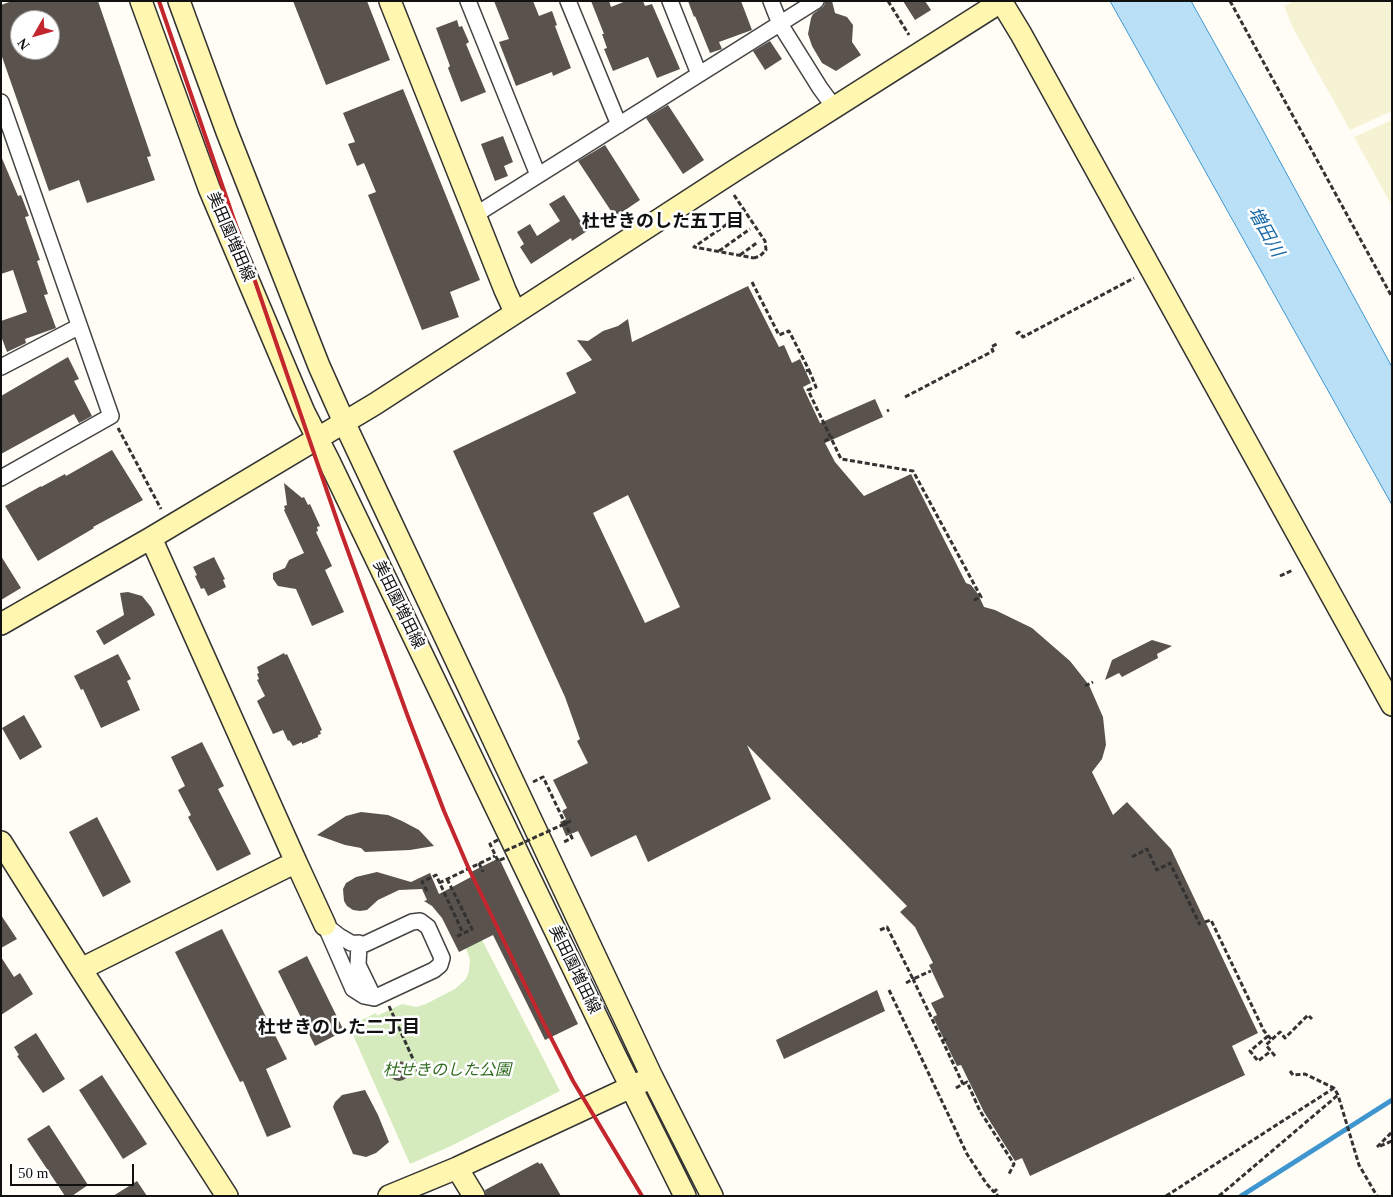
<!DOCTYPE html>
<html>
<head>
<meta charset="utf-8">
<style>
	body { margin:0 }
	#map { position:relative; width:1393px; height:1197px; overflow:hidden; background:#fffdf5; font-family:"Times New Roman",serif }
	canvas { display:block }
	.frame { position:absolute; inset:0; border:2px solid #111; pointer-events:none }
	.north { position:absolute; left:10px; top:10px; width:50px; height:50px; box-sizing:border-box; background:#fff; border:1px solid #a0a0a0; border-radius:50%; rotate:232deg; font-size:14px; font-weight:700; line-height:20px; text-align:center; color:#111 }
	.north::after { content:''; display:block; margin:auto; width:18px; height:22px; background:#c4262e; clip-path:polygon(50% 0,100% 100%,50% 72%,0 100%) }
	.scale { position:absolute; left:10px; top:1164px; width:124px; height:22px; box-sizing:border-box; border:2px solid #111; border-top:0; padding-left:6px; font-size:15px; line-height:18px; white-space:nowrap; color:#111; -webkit-text-stroke:4px #fff; paint-order:stroke }
</style>
</head>
<body>
<div id="map">
<canvas width="1393" height="1197"></canvas>
<div class="frame"></div>
<div class="north">N</div>
<div class="scale">50 m</div>
</div>
<script>
const ctx = document.querySelector('canvas').getContext('2d');
ctx.lineJoin = 'round';
function paint(path, color) {
  ctx.fillStyle = color;
  ctx.fill(path, 'evenodd');
}
function shape(rows) {
  const path = new Path2D();
  for (const r of rows) {
    if (r.length === 3) {
      path.moveTo(r[0] + r[2], r[1]);
      path.arc(r[0], r[1], r[2], 0, 2 * Math.PI);
      continue;
    }
    path.moveTo(r[0], r[1]);
    for (let i = 2; i < r.length; i += 2) path.lineTo(r[i], r[i + 1]);
  }
  return path;
}
function trace(path, color, width, dash) {
  ctx.strokeStyle = color;
  ctx.lineWidth = width;
  ctx.lineCap = dash ? 'butt' : 'round';
  ctx.setLineDash(dash || []);
  ctx.stroke(path);
}
function drawText(font, color, halo, rows, align = 'center') {
  ctx.font = font + ' "Times New Roman","Noto Sans JP",serif';
  ctx.lineWidth = 5;
  ctx.setLineDash([]);
  ctx.textBaseline = 'middle';
  ctx.strokeStyle = halo;
  ctx.fillStyle = color;
  for (const [text, x, y, turn = 0] of rows) {
    ctx.save();
    ctx.translate(x, y);
    ctx.rotate((+turn || 0) * Math.PI / 180);
    ctx.textAlign = isNaN(turn) ? turn : align;
    if (halo) ctx.strokeText(text, 0, 0);
    ctx.fillText(text, 0, 0);
    ctx.restore();
  }
}
paint(shape([
	[1294,1,1392,1,1392,111,1350,130,1293,28,1284,6],
	[1392,120,1392,206,1354,137]
]), '#f6f3d4');
paint(shape([
	[482,940,560,1091,451,1146,410,1164,349,1026,376,1013,377,1016,402,1004,416,1007,426,1004,455,989,466,979,469,971,470,960,466,948]
]), '#d5ebbd');
const water = shape([
	[1110,1,1191,1,1259,123,1392,367,1392,505,1110,1]
]);
paint(water, '#b9e0f7');
trace(water, '#3f96cf', 1);
trace(shape([
	[1241,1196,1392,1100]
]), '#3f96cf', 5);
paint(shape([
	[12,1,98,1,151,156,147,157,155,180,87,203,79,180,49,191,1,54,1,5],
	[20,20,50,20,50,50,20,50],
	[293,1,367,1,390,60,326,85],
	[494,1,533,1,539,16,552,11,557,25,555,26,561,42,571,68,553,76,552,72,516,86,499,42,509,39],
	[591,1,609,1,611,7,626,1,643,1,645,6,652,4,680,69,657,78,648,57,613,71,604,49,607,48,602,34,604,34],
	[688,1,741,1,752,30,719,42,722,49,710,53,695,16,694,17],
	[825,1,832,1,835,13,847,17,853,25,852,42,861,55,836,71,822,63,812,46,808,34,811,18,813,14,824,6],
	[903,1,925,1,931,10,915,20],
	[457,20,459,27,462,26,469,42,466,44,486,92,461,102,448,68,450,66,436,28],
	[770,41,782,59,765,70,753,51],
	[403,89,480,280,450,292,459,317,422,330,368,195,376,192,364,163,357,166,348,144,355,142,343,113],
	[668,105,704,160,683,174,646,118],
	[503,136,513,162,504,166,508,176,495,181,481,144],
	[605,145,640,200,615,217,578,161],
	[1,156,18,196,21,195,29,216,25,217,40,260,37,261,48,294,44,295,56,328,25,339,26,343,7,352,1,336,1,321,27,312,13,270,1,274],
	[564,195,587,231,572,241,571,238,531,264,520,247,524,244,517,232,530,224,537,236,560,221,549,204],
	[748,286,779,347,784,345,792,363,800,359,811,383,803,387,820,423,875,399,883,417,825,443,835,462,864,496,911,474,966,583,971,585,978,594,984,607,995,610,1032,628,1070,661,1089,685,1103,717,1106,745,1102,759,1092,772,1113,815,1127,802,1171,849,1258,1033,1232,1046,1245,1075,1030,1176,1022,1158,1015,1161,984,1112,961,1065,957,1066,933,1017,937,1015,931,1003,944,997,929,965,933,963,915,927,900,912,907,906,747,745,771,799,648,862,636,835,591,857,578,831,566,836,560,822,566,819,562,811,567,808,553,780,588,763,577,741,580,739,565,697,453,451,576,393,566,373,592,360,577,340,588,341,603,331,618,326,628,319,632,342],
	[628,495,680,607,645,623,593,513],
	[68,357,79,379,74,381,92,416,79,423,74,414,1,454,1,396],
	[112,450,143,500,93,527,94,528,38,561,5,506,41,486,41,487,65,474,66,476],
	[284,483,302,498,304,497,308,505,310,504,320,526,317,527,318,531,316,532,332,566,325,570,344,612,312,626,296,589,278,586,273,579,273,573,285,568,289,560,304,553,284,510,285,509,284,506,287,505],
	[1,556,21,588,1,600],
	[214,557,225,579,223,580,226,587,208,596,204,588,201,589,195,576,197,575,193,567],
	[128,592,142,596,151,607,155,615,104,645,96,631,124,615,120,593],
	[1152,640,1172,646,1157,654,1158,658,1122,677,1119,673,1105,680,1112,660],
	[284,653,285,655,287,654,322,730,320,731,321,734,318,735,318,737,302,744,302,742,293,746,289,740,288,741,283,730,273,734,257,701,265,696,257,680,259,679,257,674,259,673,257,667],
	[118,654,131,679,127,681,140,710,101,728,83,689,81,690,74,676],
	[24,715,42,747,20,760,2,728],
	[202,742,224,786,218,789,251,854,217,871,188,817,191,815,178,790,185,786,171,757],
	[361,812,388,815,402,821,419,830,434,846,410,850,365,852,361,848,345,845,317,835,346,816],
	[97,817,131,882,103,897,69,832],
	[499,858,578,1024,545,1040,493,935,459,952,442,918,432,906,424,901,427,900,422,889,399,890,378,900,367,910,360,911,353,910,347,906,344,901,343,889,346,883,356,877,377,872,411,882,430,873,439,894,471,877,469,873],
	[1,915,17,939,1,948],
	[222,929,287,1059,266,1069,291,1127,267,1137,243,1081,240,1082,175,952],
	[307,956,344,1031,315,1046,278,971],
	[1,957,14,977,20,973,33,994,1,1015],
	[877,990,885,1011,784,1059,776,1040],
	[36,1033,65,1079,43,1093,17,1056,19,1055,14,1047],
	[399,1071,10],
	[102,1075,147,1144,123,1159,79,1090],
	[365,1090,378,1115,389,1142,376,1153,366,1157,353,1154,333,1107,335,1102,342,1095],
	[49,1125,88,1185,72,1196,65,1196,27,1139],
	[538,1162,539,1164,542,1163,561,1196,486,1196,485,1190],
	[137,1181,147,1196,113,1196]
]), '#5a524d');
const street = shape([
	[468,1,538,175],
	[568,1,619,125],
	[670,1,699,74],
	[771,1,780,24,820,88,834,107],
	[1,102,111,416,1,478],
	[475,215,816,1],
	[1,367,78,327],
	[420,921,428,927,442,958,440,965,434,970,374,998,364,996,353,989,325,925,339,936,351,943,365,944,412,922,420,921],
	[359,943,358,965,374,998]
]);
const secondary = shape([
	[141,1,209,188,304,412,329,461,616,1057,685,1196],
	[179,1,227,132,319,366,344,422,652,1077,712,1196],
	[390,1,505,290,515,312],
	[1001,1,1021,34,1392,705],
	[1,624,151,538,375,404,734,171,1002,1],
	[1,842,81,969,227,1196],
	[296,862,325,925],
	[81,969,296,862,151,538],
	[457,1168,474,1196],
	[389,1196,457,1168,644,1081]
]);
trace(street, '#444', 18);
trace(secondary, '#333', 24);
trace(shape([
	[888,1,909,35],
	[1230,1,1392,297],
	[734,195,765,241,766,250,760,256,754,258,753,261],
	[739,216,694,247,754,258],
	[719,251,750,229],
	[740,255,758,242],
	[752,282,779,335,789,331,809,370,806,371],
	[1016,334,1019,332,1023,337,1134,278],
	[809,370,816,387,808,390,841,459,913,471,981,597,974,600],
	[905,397,993,351,991,347,997,344],
	[887,411,889,410],
	[118,428,161,509],
	[824,441,833,437],
	[1280,576,1293,570],
	[1085,686,1093,682],
	[533,782,543,777,572,838,562,843],
	[506,836,514,854,498,861,490,844,506,836],
	[1132,857,1147,849,1157,870,1170,863,1200,925],
	[479,863,483,872],
	[447,879,472,929,456,937],
	[439,883,495,856],
	[427,891,422,882,436,875,463,933],
	[1205,922,1211,920,1264,1031,1272,1040],
	[880,930,887,927,913,979,931,971],
	[906,983,913,979,963,1084,954,1089],
	[889,990,967,1154,986,1183,994,1192],
	[389,1006,418,1070,409,1071],
	[1268,1036,1250,1051,1258,1061,1271,1051],
	[942,1041,947,1038],
	[1275,1056,1266,1045,1280,1032,1285,1038,1308,1015,1312,1019],
	[1290,1071,1293,1075,1305,1074,1334,1088,1338,1095,1359,1165,1377,1196],
	[963,1084,967,1082,980,1111,1014,1164,1009,1174],
	[1380,1146,1392,1141],
	[1377,1147,1392,1132],
	[997,1189,994,1192,998,1196],
	[1166,1196,1334,1088],
	[1219,1196,1338,1095]
]), '#333', 3, [5, 2.5]);
trace(street, '#fff', 15);
trace(secondary, '#fff6b0', 21);
trace(shape([
	[159,1,341,532,408,717,444,811,468,867,544,1024,573,1081,642,1196]
]), '#c4262e', 4);
trace(shape([
	[505,851,573,820]
]), '#333', 3, [5, 2.5]);
drawText('16px', '#111', '#fff', [
	["美田園増田線",230,237,67],
	["美田園増田線",398,605,64],
	["美田園増田線",574,970,64]
]);
drawText('italic 16px', '#2f6b1f', '#fff', [
	["杜せきのした公園",447,1071]
]);
drawText('bold 18px', '#111', '#fff', [
	["杜せきのした五丁目",663,222],
	["杜せきのした二丁目",339,1028]
]);
drawText('italic 18px', '#1768a6', '#fff', [
	["増田川",1265,232,61]
]);
</script>
</body>
</html>
